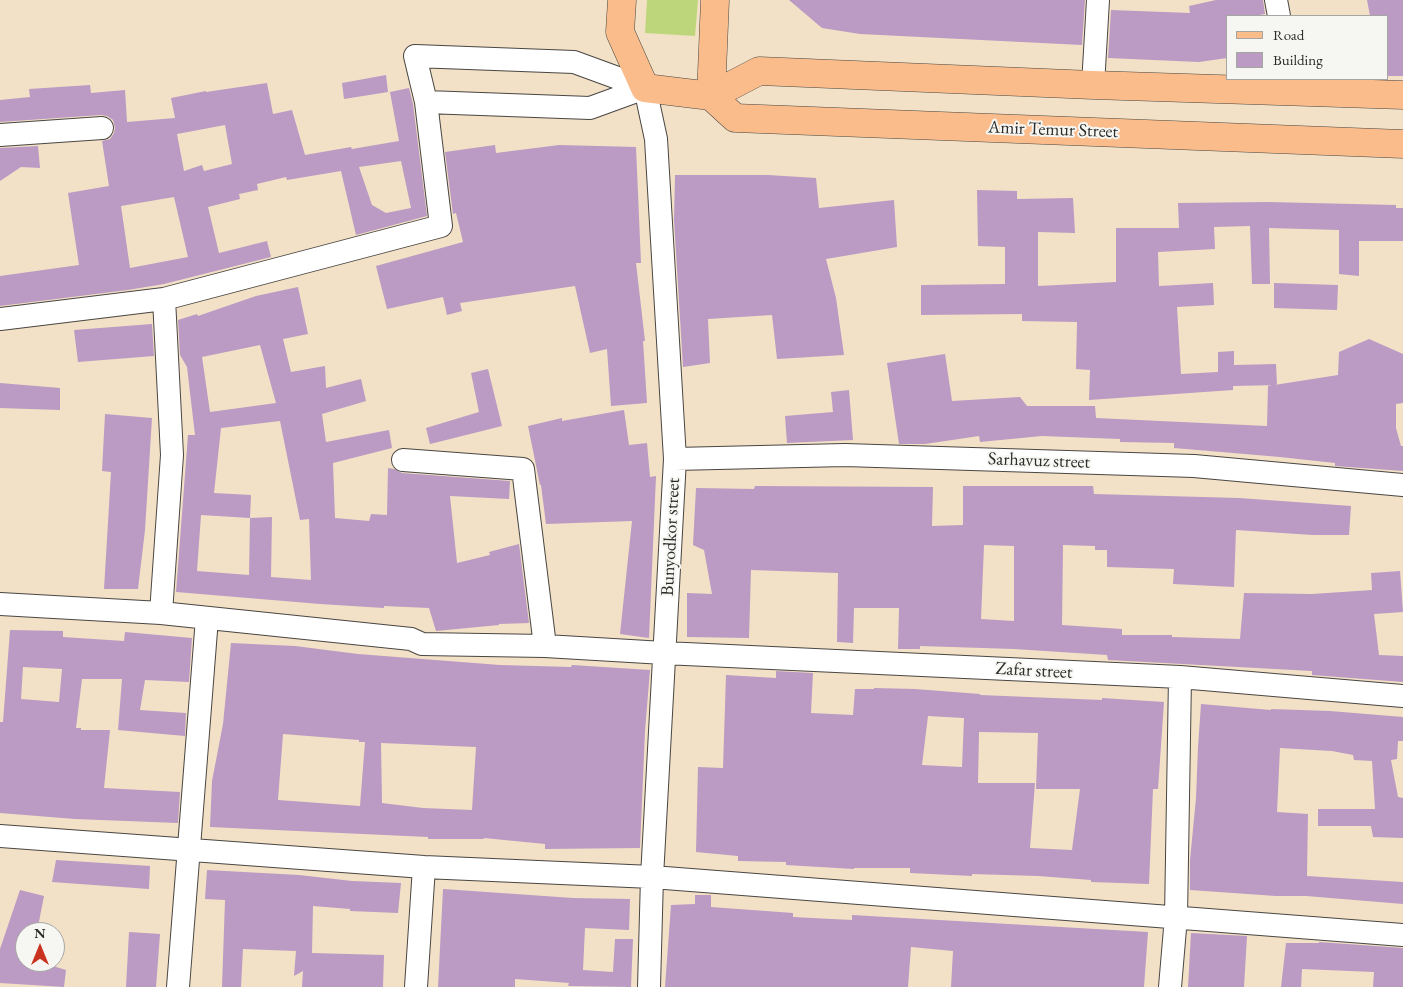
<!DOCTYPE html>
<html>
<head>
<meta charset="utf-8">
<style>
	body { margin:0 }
	#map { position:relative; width:1403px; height:987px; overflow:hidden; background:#f2e1c6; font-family:"EB Garamond",serif }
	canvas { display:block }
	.legend { position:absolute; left:1226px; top:15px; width:162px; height:65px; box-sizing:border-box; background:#f6f6f2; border:1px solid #a5a5a2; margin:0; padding:6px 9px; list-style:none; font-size:15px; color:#2b2b2b }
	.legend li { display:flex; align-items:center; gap:10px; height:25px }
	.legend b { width:25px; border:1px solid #a5a5a2 }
	.north { position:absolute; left:15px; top:922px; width:50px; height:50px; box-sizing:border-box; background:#f6f6f2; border:1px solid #a5a5a2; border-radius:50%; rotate:0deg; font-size:14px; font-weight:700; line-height:20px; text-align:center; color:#2b2b2b }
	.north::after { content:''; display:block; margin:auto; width:18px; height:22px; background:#c8321e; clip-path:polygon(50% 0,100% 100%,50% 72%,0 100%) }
</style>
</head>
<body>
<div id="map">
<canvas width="1403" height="987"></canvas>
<ul class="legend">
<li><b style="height:6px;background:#fabc8b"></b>Road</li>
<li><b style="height:14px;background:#bb9ac4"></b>Building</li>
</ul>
<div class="north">N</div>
</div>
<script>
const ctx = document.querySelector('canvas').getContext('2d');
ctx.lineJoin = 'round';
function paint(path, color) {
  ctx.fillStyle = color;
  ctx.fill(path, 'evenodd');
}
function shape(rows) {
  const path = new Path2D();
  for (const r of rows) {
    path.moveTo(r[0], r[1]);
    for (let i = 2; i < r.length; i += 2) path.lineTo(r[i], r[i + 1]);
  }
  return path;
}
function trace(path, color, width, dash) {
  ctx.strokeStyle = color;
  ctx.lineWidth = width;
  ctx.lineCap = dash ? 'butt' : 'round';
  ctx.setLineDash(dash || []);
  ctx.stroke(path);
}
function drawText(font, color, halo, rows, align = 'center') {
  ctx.font = font + ' "EB Garamond",serif';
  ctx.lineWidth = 4;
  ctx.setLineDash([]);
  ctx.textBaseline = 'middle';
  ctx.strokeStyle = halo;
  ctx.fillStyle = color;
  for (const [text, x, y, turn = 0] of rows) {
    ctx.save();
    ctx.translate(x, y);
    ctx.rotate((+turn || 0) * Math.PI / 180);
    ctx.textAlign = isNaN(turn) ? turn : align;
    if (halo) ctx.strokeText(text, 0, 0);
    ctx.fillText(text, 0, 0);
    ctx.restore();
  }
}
paint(shape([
	[647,0,698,0,695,36,645,33]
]), '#bed67b');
paint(shape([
	[789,0,1085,0,1082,45,860,34,822,28],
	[1216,0,1263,0,1265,14,1253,16,1227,16,1227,58,1199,62,1108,58,1111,10,1190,13,1189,6],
	[1367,0,1403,0,1403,76,1387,76,1387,16,1370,16],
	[386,75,388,92,344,99,342,83],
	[267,83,273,114,292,110,305,155,351,147,352,149,399,141,390,92,409,88,413,104,427,216,356,235,341,171,287,180,286,177,257,184,258,190,239,194,240,199,208,207,219,253,267,241,271,257,164,284,128,290,0,306,0,276,79,265,68,193,109,186,102,141,110,139,114,133,115,128,113,120,107,116,101,115,0,122,0,100,30,97,29,89,90,85,91,93,125,90,127,122,175,118,171,98,206,91,206,92],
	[225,125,232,164,204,171,202,165,184,171,177,134],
	[401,161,411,208,386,213,372,205,359,167],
	[174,197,188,257,130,268,121,206],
	[495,145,496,153,559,145,636,147,641,263,636,263,645,341,643,341,647,403,611,406,607,349,590,353,575,286,460,303,462,311,447,315,443,297,387,309,376,266,463,242,456,213,453,214,445,152],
	[38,146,40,168,21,167,0,181,0,148],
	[675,175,768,175,816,178,819,208,894,200,897,247,826,259,836,298,844,355,777,359,772,315,708,319,710,363,683,367,674,220],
	[977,190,1017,191,1017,199,1073,198,1075,233,1038,232,1038,286,1116,282,1116,228,1179,228,1178,203,1268,202,1396,205,1396,208,1403,208,1403,241,1359,241,1359,276,1339,274,1339,230,1269,228,1270,284,1252,284,1250,226,1214,227,1215,249,1158,252,1159,286,1213,283,1214,305,1177,307,1181,374,1218,372,1218,352,1234,351,1234,365,1276,364,1277,385,1233,386,1233,390,1089,400,1090,370,1076,369,1077,322,1022,321,1022,314,921,315,921,285,1005,284,1005,247,978,246],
	[1274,283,1338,285,1337,310,1274,308],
	[298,287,308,334,283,339,291,372,325,366,326,388,361,379,366,401,322,414,326,442,389,430,392,448,333,463,335,518,369,521,371,514,387,515,388,468,394,469,402,473,510,481,509,499,450,496,457,563,490,555,489,552,519,544,529,623,499,624,499,625,436,631,429,608,384,606,384,608,320,604,176,592,188,435,195,435,187,367,180,355,178,320,197,314,198,316,256,296],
	[260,345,276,403,210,412,202,357],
	[280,421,300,520,309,519,311,580,271,577,272,517,250,518,251,495,214,493,221,428],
	[201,515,250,518,249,575,197,571],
	[152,324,154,356,78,362,74,330],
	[1369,339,1403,354,1403,403,1396,404,1396,428,1401,446,1403,446,1403,471,1335,466,1335,463,1280,457,1174,448,1174,443,1120,442,1120,439,1042,436,980,442,979,436,925,444,899,444,887,363,945,354,952,401,1020,397,1027,406,1095,406,1096,418,1267,426,1268,386,1338,375,1339,352],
	[488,369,502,426,430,444,426,428,479,412,471,373],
	[0,383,60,388,60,410,0,408],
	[849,390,853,440,787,443,785,416,833,412,831,392],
	[624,410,629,445,647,443,650,477,656,476,649,638,620,634,632,521,546,524,541,485,540,485,528,426,562,418,562,421],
	[105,414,152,418,145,530,138,589,104,589,111,472,102,471],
	[755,486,933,487,932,526,963,525,963,486,1093,486,1094,494,1239,498,1351,506,1349,535,1313,535,1236,530,1234,587,1173,584,1174,569,1107,567,1107,550,1095,550,1095,546,1063,545,1062,625,1122,629,1122,635,1172,635,1172,637,1240,639,1244,593,1312,594,1372,590,1371,573,1400,571,1403,612,1374,614,1379,655,1403,656,1403,682,1312,675,1312,671,1108,660,1107,655,1014,649,920,646,920,649,898,649,899,608,854,608,853,643,837,642,838,573,751,570,749,638,687,637,687,593,712,594,704,550,693,545,696,488,754,489],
	[984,545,1014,546,1014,621,981,619],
	[10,630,63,631,63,637,124,641,125,632,192,638,189,682,145,680,140,710,186,713,185,736,118,730,122,679,82,679,76,728,81,728,81,730,110,730,104,788,180,792,178,823,75,819,0,813,0,722,3,722],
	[23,667,62,669,59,702,21,699],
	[231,643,295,646,358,654,500,665,571,667,572,665,650,670,645,731,640,848,545,849,545,844,484,838,484,839,428,839,428,837,210,827,212,781,223,724],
	[283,734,359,740,359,742,365,742,360,806,278,800],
	[381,743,476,747,472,810,423,808,382,803],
	[776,671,813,673,811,713,853,715,855,689,874,689,874,688,915,689,980,694,980,695,1102,700,1102,698,1164,702,1158,789,1153,789,1149,884,1091,882,1091,880,1038,876,972,874,972,876,910,873,910,868,854,868,854,869,786,865,786,862,738,861,738,856,696,852,698,767,723,768,726,675,776,678],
	[928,716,964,718,962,767,922,765],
	[979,732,1038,733,1036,789,1080,789,1072,850,1030,848,1035,783,978,783],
	[1201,704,1271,710,1271,709,1330,711,1403,717,1403,741,1398,741,1397,759,1391,760,1398,797,1403,798,1403,838,1373,837,1371,826,1318,826,1318,809,1375,809,1372,761,1354,760,1353,755,1332,751,1280,748,1277,812,1308,814,1307,876,1403,882,1403,904,1306,896,1276,896,1190,890,1190,860,1196,798,1198,747],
	[56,860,150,866,149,889,52,882],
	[207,870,299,875,352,881,401,883,398,913,350,911,350,909,313,906,312,953,384,955,383,987,302,987,303,971,294,976,296,951,243,949,241,987,222,987,225,900,205,899],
	[443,889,573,898,630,899,629,930,585,928,583,970,613,972,615,939,633,939,631,987,568,986,569,983,515,979,515,987,438,987],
	[20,890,44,896,37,932,25,932,25,962,40,962,66,970,64,987,0,983,0,949],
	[695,895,711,895,711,907,793,913,793,917,852,920,852,915,1148,932,1144,987,951,987,953,951,911,947,908,987,665,987,671,905,695,904],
	[129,932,160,934,156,987,126,987],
	[1191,933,1247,936,1244,987,1188,987],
	[1319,942,1403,948,1403,987,1373,987,1374,972,1302,969,1301,987,1281,987,1286,943,1319,943]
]), '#bb9ac4');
const minor = shape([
	[1276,0,1279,16],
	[1093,85,1098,0],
	[645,88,656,139,675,459,652,877,649,987],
	[426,102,590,108,645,88],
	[0,135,102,128],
	[0,319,164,299],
	[675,459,845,455,1194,466,1403,485],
	[403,460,523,469,545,646],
	[0,604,161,613,172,455,164,299,441,226,426,102,415,56,574,62,645,88],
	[161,613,411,639,422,644,545,646,664,653,1180,677,1403,696],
	[0,836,424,867,652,877,1403,935],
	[178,987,207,618],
	[416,987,424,867],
	[1170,987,1176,917,1180,677]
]);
const major = shape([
	[622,0,620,32,645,88,711,96,759,71,1093,85,1403,95],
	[711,96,735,118,1403,144],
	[711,96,715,0]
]);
trace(minor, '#494642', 24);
trace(major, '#494642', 29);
trace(minor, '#fff', 22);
trace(major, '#fabc8b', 28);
drawText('18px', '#2b2b2b', '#f6f6f2', [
	["Amir Temur Street",1053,130,2],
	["Sarhavuz street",1039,461,2],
	["Bunyodkor street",671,537,-87],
	["Zafar street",1034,671,3]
]);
</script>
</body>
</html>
